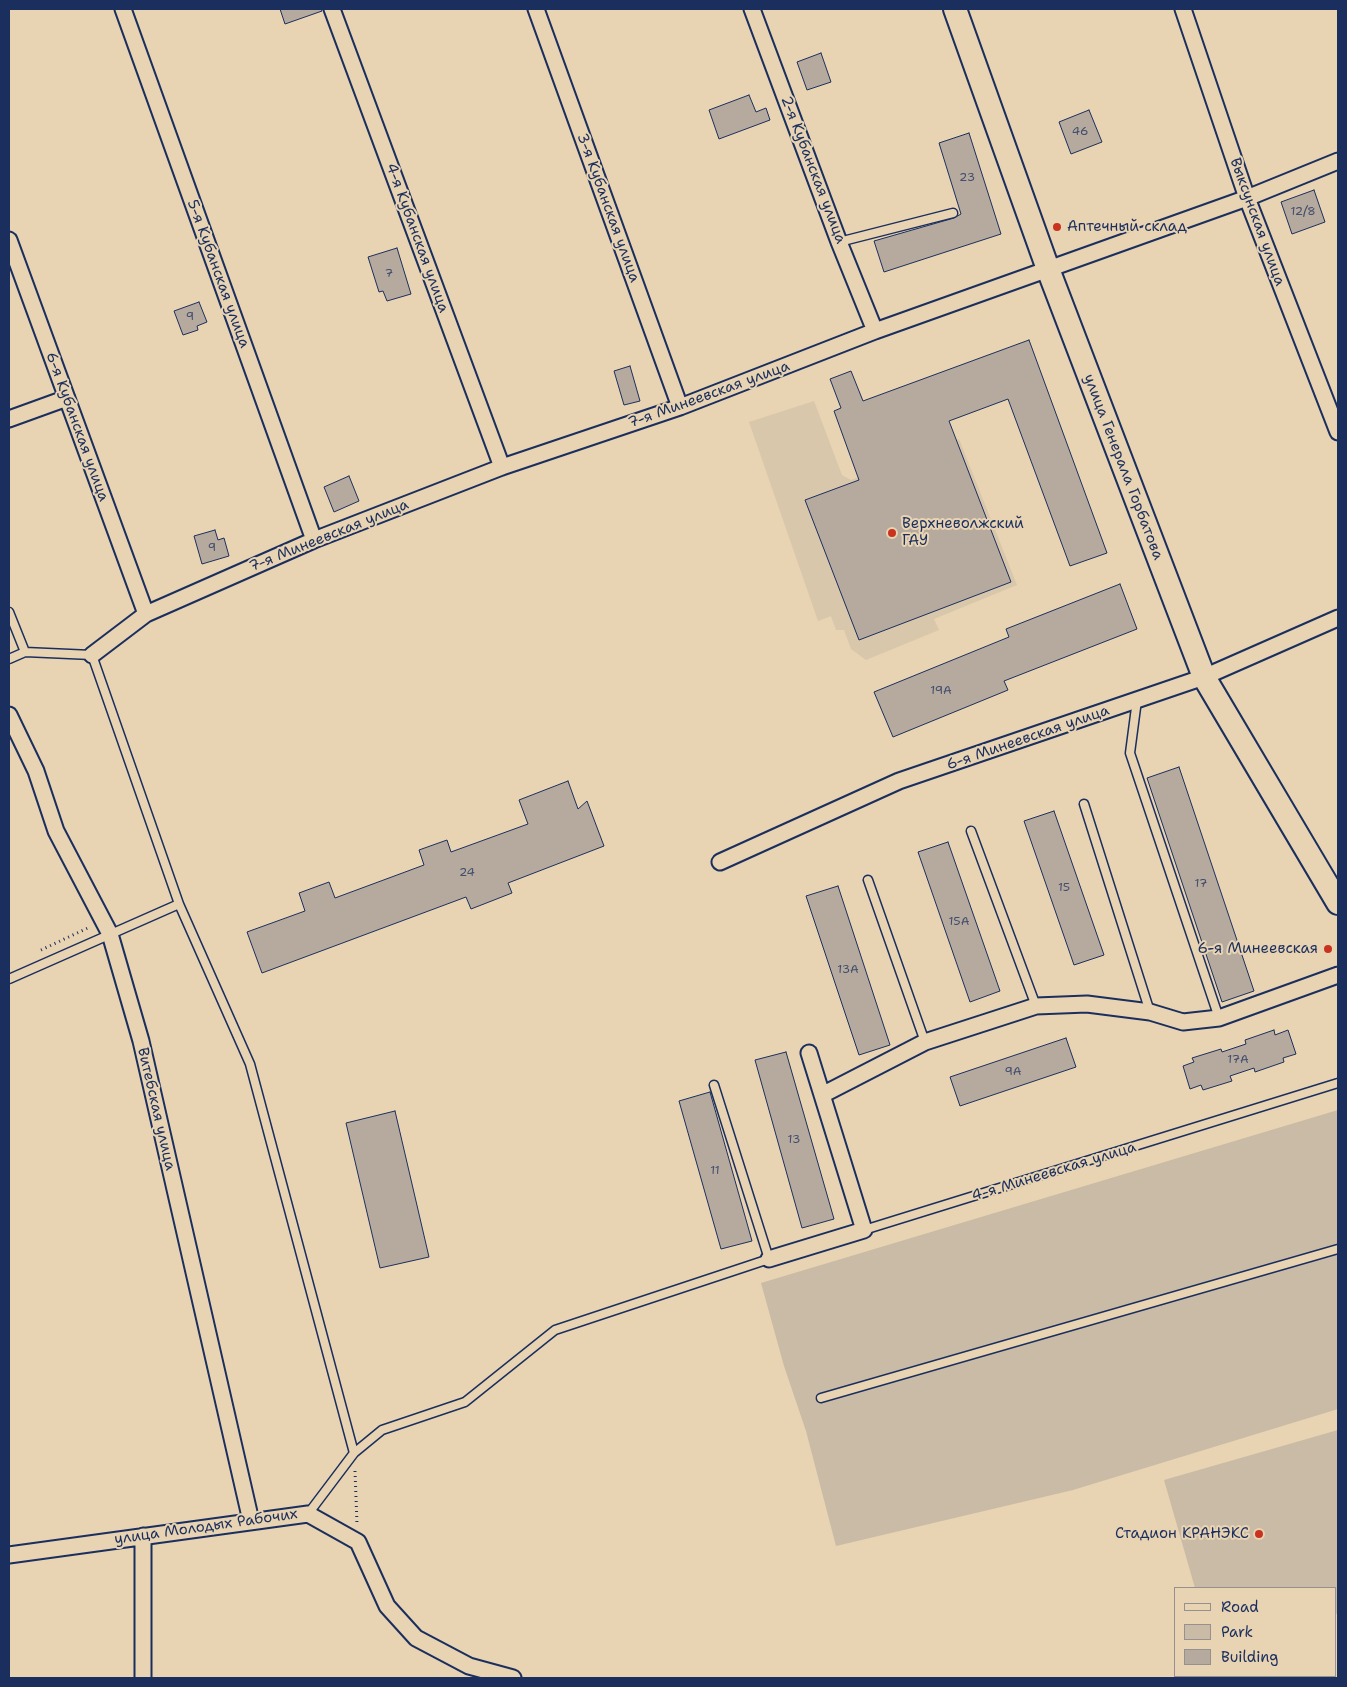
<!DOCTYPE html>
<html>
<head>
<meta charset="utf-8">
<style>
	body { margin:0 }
	#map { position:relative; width:1347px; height:1687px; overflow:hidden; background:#e8d3b2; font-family:"Shantell Sans",sans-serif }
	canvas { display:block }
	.frame { position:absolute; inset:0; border:10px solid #1b2f5e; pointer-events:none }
	.legend { position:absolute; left:1174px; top:1587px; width:162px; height:90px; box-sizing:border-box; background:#e8d3b2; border:1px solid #969190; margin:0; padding:6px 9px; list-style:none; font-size:15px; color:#1b2f5e }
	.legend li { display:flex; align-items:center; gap:10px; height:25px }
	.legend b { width:25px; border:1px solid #969190 }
</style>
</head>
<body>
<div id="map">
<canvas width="1347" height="1687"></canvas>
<div class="frame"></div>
<ul class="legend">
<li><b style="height:6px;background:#e8d3b2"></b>Road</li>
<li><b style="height:14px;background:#cabba6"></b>Park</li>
<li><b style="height:14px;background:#b5aa9d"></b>Building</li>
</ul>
</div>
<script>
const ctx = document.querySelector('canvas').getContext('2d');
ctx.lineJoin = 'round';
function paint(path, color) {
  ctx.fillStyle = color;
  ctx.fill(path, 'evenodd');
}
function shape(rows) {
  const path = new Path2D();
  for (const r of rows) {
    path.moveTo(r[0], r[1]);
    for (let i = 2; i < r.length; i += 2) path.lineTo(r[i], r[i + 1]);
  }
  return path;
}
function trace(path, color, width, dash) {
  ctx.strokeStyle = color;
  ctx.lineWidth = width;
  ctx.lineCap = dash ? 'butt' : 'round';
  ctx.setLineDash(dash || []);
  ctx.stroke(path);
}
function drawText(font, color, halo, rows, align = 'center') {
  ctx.font = font + ' "Shantell Sans",sans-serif';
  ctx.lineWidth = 4;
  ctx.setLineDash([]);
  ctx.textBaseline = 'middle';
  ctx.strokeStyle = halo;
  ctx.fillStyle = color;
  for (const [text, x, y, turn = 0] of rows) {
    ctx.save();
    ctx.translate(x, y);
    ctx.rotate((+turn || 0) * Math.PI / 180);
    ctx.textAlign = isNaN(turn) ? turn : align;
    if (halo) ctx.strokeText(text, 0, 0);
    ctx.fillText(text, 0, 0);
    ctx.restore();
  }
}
paint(shape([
	[814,401,842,475,851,480,959,439,1017,585,934,619,939,630,866,660,851,649,844,630,836,630,831,616,818,621,749,422]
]), '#d9c7ac');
paint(shape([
	[1338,1110,1338,1409,1073,1490,836,1546,806,1431,784,1366,761,1283],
	[1338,1430,1338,1613,1336,1614,1336,1588,1195,1588,1164,1480]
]), '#cabba6');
const building = shape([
	[280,9,321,9,322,11,285,24,280,9],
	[821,53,831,82,807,90,797,62,821,53],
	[749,95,756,112,766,108,770,120,719,139,709,110,749,95],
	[1089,110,1102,142,1071,154,1059,122,1089,110],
	[969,133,1001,234,884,272,874,241,954,218,961,214,939,143,969,133],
	[1314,190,1325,222,1292,234,1281,202,1314,190],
	[397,248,411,294,387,301,383,291,379,292,368,257,397,248],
	[199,302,207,322,197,326,198,330,183,335,174,311,199,302],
	[1029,340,1107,553,1070,566,1008,399,949,421,1011,582,859,640,805,500,859,480,834,411,841,408,830,379,851,371,863,401,1029,340],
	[630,366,640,401,624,405,614,371,630,366],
	[349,476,359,501,334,512,324,487,349,476],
	[215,530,218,540,224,538,229,556,202,564,194,536,215,530],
	[1120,584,1137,629,1004,681,1008,690,893,737,874,692,1009,637,1006,629,1120,584],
	[1179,767,1254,991,1222,1002,1147,778,1179,767],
	[568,781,578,809,587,801,604,846,508,883,512,893,471,909,466,897,262,973,247,932,305,911,299,893,329,882,335,898,424,865,419,850,447,840,451,852,528,824,519,800,568,781],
	[1054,811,1104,955,1074,965,1024,821,1054,811],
	[948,842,1000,991,970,1002,918,852,948,842],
	[838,886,890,1045,859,1055,806,896,838,886],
	[1274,1030,1275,1035,1288,1030,1296,1054,1283,1058,1284,1062,1255,1072,1254,1068,1230,1076,1232,1081,1203,1090,1201,1085,1190,1089,1183,1066,1194,1062,1192,1058,1221,1049,1222,1052,1246,1044,1245,1040,1274,1030],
	[1066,1038,1076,1067,960,1106,950,1077,1066,1038],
	[786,1052,834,1219,802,1228,755,1060,786,1052],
	[710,1092,752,1241,721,1249,679,1101,710,1092],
	[395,1111,429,1257,380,1268,346,1123,395,1111]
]);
paint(building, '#b5aa9d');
trace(building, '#1b2f5e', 1);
const lane = shape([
	[839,242,953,213],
	[9,612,25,652,92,655,179,904,9,979],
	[9,659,25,652],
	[1137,700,1130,753,1219,1018],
	[1084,804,1150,1012],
	[971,831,1036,1006],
	[868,880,925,1042],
	[179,904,250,1064,354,1453,308,1514],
	[864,1230,1338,1083],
	[821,1398,1338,1249],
	[354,1453,382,1430,465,1402,555,1330,769,1259,714,1085]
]);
const street = shape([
	[123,9,314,540],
	[332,9,502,467],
	[536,9,680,407],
	[752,9,839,242,875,331],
	[1183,9,1247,198,1338,432],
	[9,240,146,614],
	[9,419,67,398],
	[92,655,146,614,314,540,502,467,680,407,875,331,1247,198,1338,161],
	[9,715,36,771,56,831,110,934,141,1041,251,1521],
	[720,862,899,781,1204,677,1338,618],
	[822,1095,925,1042,1036,1006,1087,1004,1150,1012,1183,1022,1219,1018,1338,975],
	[769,1259,864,1230,809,1053],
	[143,1536,143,1678],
	[9,1555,308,1514,358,1542,387,1606,416,1638,469,1666,513,1678]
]);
const secondary = shape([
	[955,9,1048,269,1204,677,1338,903]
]);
trace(lane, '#1b2f5e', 11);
trace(street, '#1b2f5e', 19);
trace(secondary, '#1b2f5e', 26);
trace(shape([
	[41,950,90,927],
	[355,1471,357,1524]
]), '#1b2f5e', 3, [1, 4]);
trace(lane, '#e8d3b2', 8);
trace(street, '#e8d3b2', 15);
trace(secondary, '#e8d3b2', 22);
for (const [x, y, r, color] of [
	[1057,227,5,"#c8321e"],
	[892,533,5,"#c8321e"],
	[1328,949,5,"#c8321e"],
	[1259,1534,5,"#c8321e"]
]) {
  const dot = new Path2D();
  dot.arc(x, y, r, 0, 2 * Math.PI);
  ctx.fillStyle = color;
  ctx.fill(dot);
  trace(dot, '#e8d3b2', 2);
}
drawText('12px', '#424e6e', null, [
	["46",1080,132],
	["23",967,178],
	["12/8",1303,212],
	["7",389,274],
	["9",190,317],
	["9",212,548],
	["19А",941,691],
	["24",467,873],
	["17",1201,884],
	["15",1064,888],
	["15А",959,922],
	["13А",848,970],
	["17А",1238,1060],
	["9А",1013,1072],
	["13",794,1140],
	["11",715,1171]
]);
drawText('15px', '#1b2f5e', '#e8d3b2', [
	["2-я Кубанская улица",813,170,69],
	["3-я Кубанская улица",608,208,70],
	["Выксунская улица",1257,222,70],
	["4-я Кубанская улица",417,238,70],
	["5-я Кубанская улица",218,274,70],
	["7-я Минеевская улица",709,395,-20],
	["6-я Кубанская улица",77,427,70],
	["улица Генерала Горбатова",1123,467,69],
	["7-я Минеевская улица",329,536,-22],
	["6-я Минеевская улица",1028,738,-19],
	["Витебская улица",156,1109,77],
	["4-я Минеевская улица",1054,1172,-17],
	["улица Молодых Рабочих",206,1527,-8]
]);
drawText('15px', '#1b2f5e', '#e8d3b2', [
	["Аптечный склад",1067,227],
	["Верхневолжский",902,524],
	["ГАУ",902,541],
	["6-я Минеевская",1318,949,"right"],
	["Стадион КРАНЭКС",1249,1534,"right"]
], 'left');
</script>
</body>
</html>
